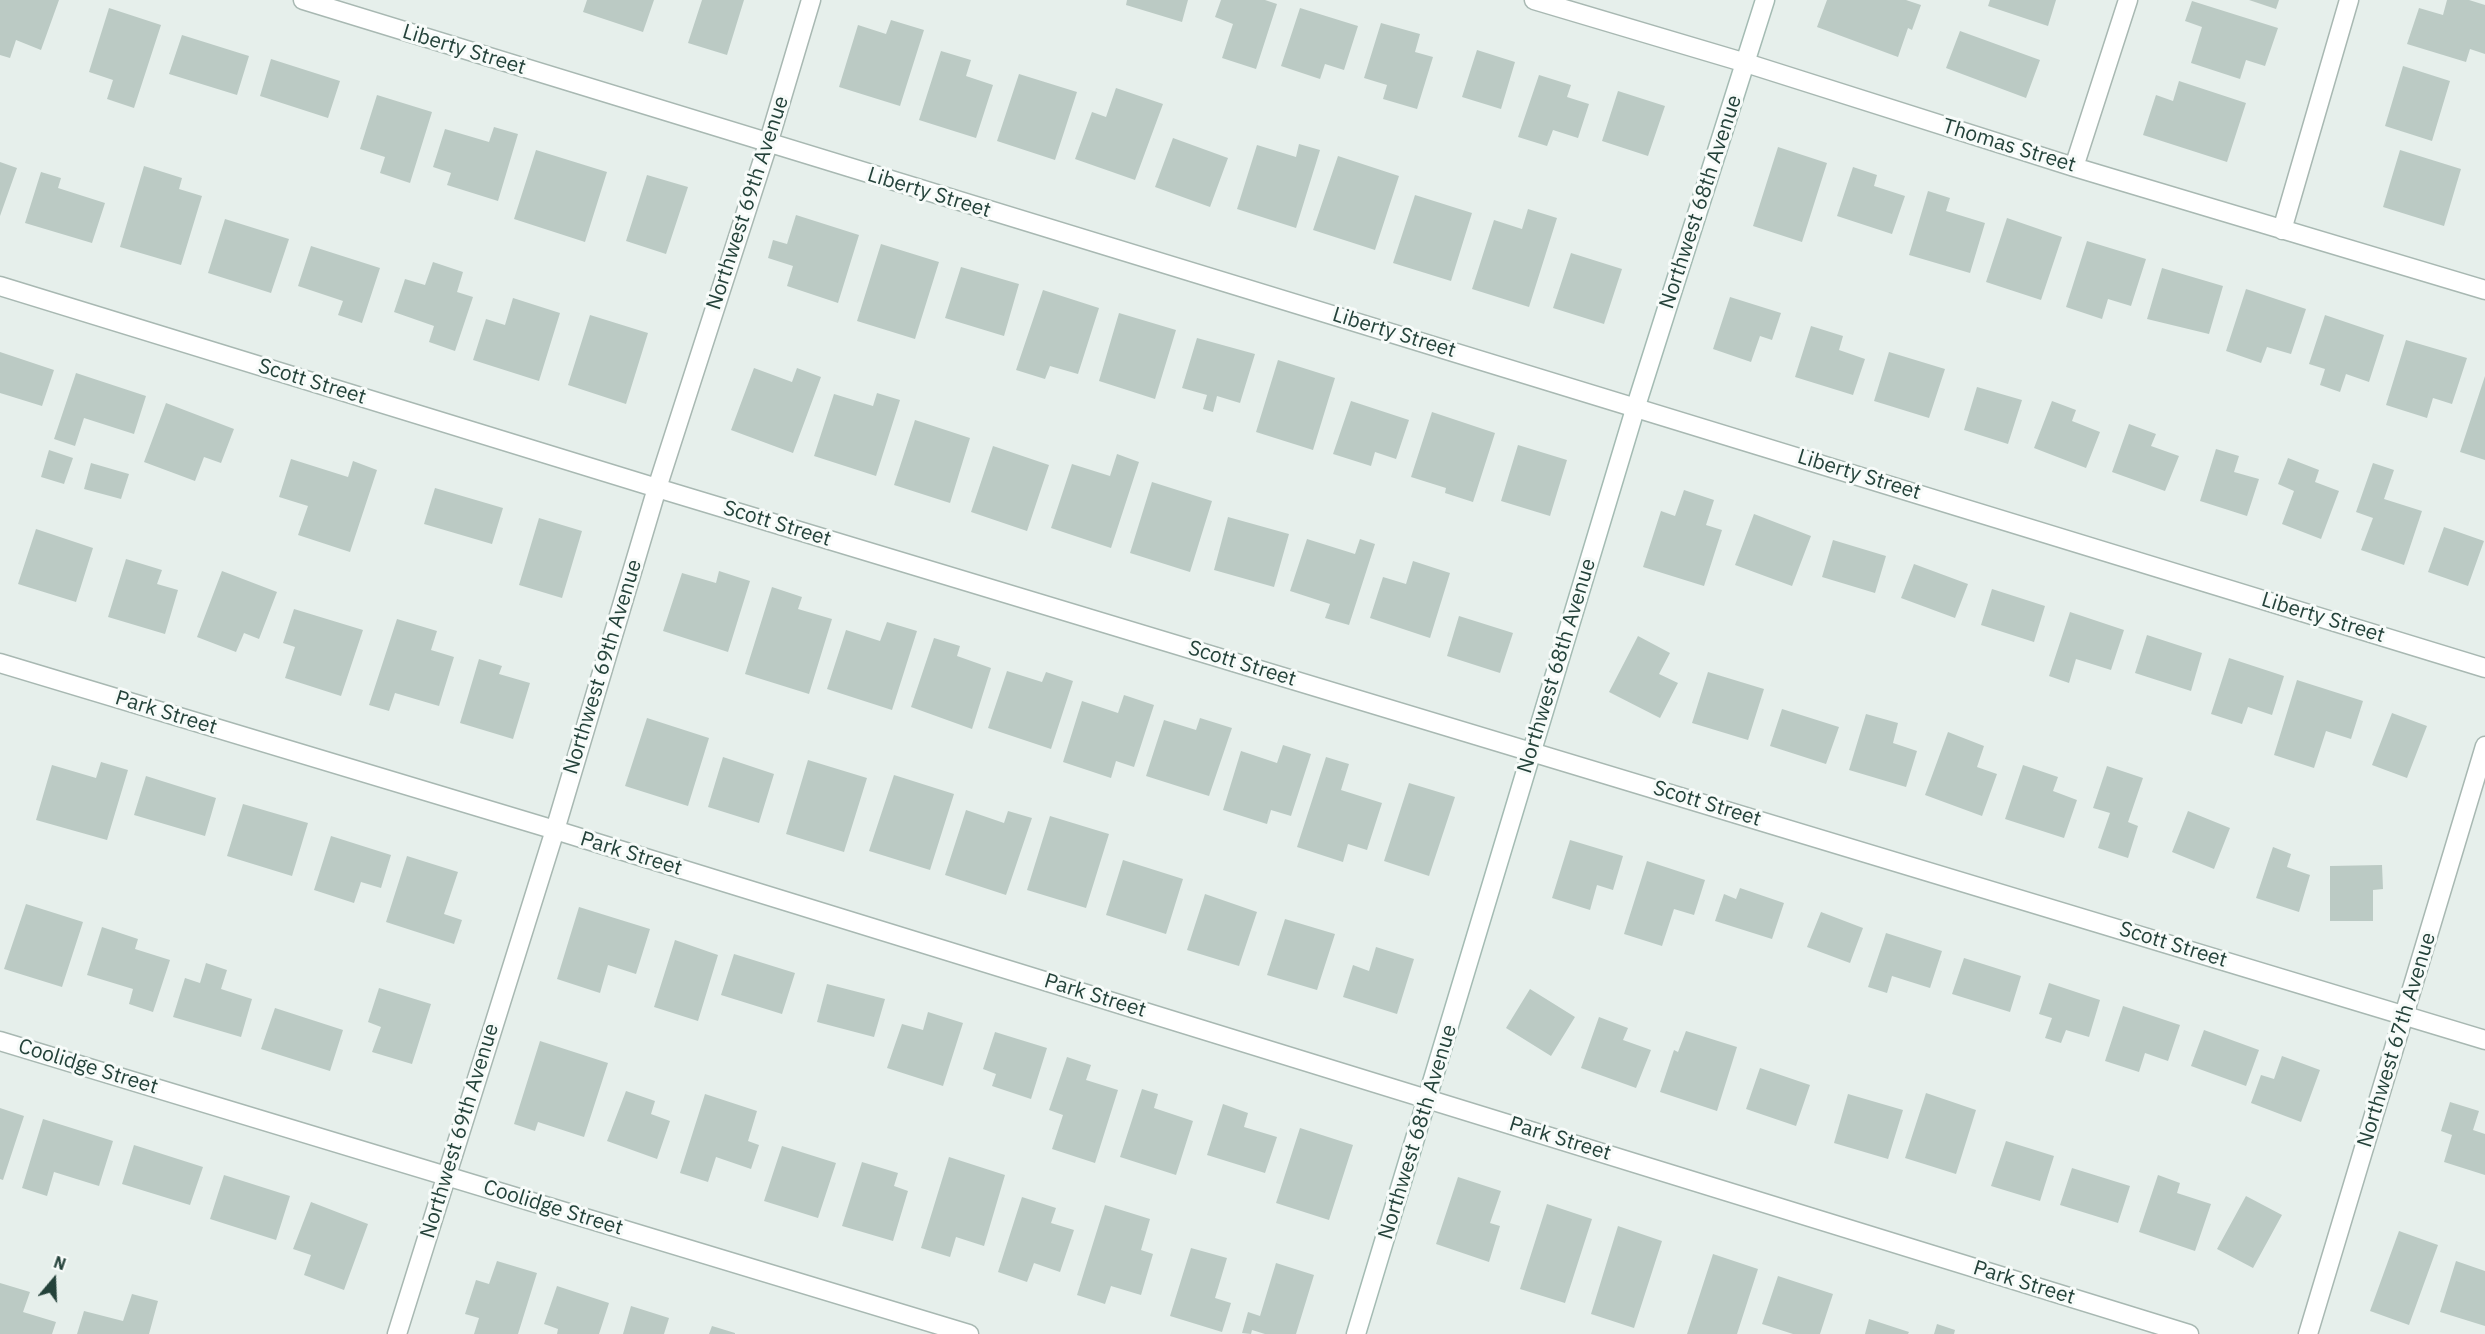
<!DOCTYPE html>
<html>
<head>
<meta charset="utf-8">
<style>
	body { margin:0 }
	#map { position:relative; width:2485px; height:1334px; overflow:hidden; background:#e6efeb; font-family:"IBM Plex Sans",sans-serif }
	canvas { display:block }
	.north { position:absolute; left:24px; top:1250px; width:60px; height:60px; -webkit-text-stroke:4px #f7fbf9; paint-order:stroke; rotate:19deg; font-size:16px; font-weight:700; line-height:24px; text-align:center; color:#24423a }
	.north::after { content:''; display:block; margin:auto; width:21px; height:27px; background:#24423a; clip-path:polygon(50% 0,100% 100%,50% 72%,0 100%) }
</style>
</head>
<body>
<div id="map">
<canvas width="2485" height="1334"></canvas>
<div class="north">N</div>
</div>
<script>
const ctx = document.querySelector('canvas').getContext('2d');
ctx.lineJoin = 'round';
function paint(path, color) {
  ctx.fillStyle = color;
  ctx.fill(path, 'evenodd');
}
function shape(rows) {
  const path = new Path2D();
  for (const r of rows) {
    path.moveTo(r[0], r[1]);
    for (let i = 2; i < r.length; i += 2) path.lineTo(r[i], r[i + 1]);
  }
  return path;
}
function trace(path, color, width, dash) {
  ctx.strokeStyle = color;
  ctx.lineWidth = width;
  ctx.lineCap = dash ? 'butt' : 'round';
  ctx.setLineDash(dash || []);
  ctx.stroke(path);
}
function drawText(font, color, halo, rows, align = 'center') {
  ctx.font = font + ' "IBM Plex Sans",sans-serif';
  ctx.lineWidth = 6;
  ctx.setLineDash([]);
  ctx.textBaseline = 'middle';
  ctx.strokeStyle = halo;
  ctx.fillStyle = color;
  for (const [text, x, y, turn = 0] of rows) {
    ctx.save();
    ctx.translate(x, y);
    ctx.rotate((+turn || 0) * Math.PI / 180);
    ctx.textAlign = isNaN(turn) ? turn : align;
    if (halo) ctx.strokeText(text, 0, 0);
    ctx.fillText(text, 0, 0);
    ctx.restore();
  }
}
paint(shape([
	[0,0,59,0,41,50,16,40,10,58,0,55],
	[587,0,654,0,643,32,583,12],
	[702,0,744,0,727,55,688,43],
	[1127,0,1188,0,1182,22,1126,5],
	[1221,0,1265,0,1277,4,1256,69,1222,58,1233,24,1215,17],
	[1827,0,1906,0,1921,5,1912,30,1908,28,1898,57,1817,27],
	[1990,0,2056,0,2048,26,1988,6],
	[2249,0,2279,0,2276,9],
	[2447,0,2469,0,2485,5,2485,54,2470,49,2466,62,2407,44,2419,8,2443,15],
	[2192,1,2278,28,2265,66,2246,60,2240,79,2191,63,2202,27,2185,21],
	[109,8,161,25,134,108,107,99,113,80,89,72],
	[1300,8,1358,26,1344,70,1325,64,1320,79,1281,66],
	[891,20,924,30,900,106,839,87,858,25,886,34],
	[1381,23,1420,34,1415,52,1433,57,1417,109,1383,99,1387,85,1364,78],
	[1960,31,2040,60,2026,98,1946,68],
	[182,35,249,56,237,95,169,74],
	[1477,50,1515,62,1501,109,1462,97],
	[941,51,971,60,966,76,993,85,976,138,919,120],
	[271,59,340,81,328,118,260,96],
	[2403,66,2450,81,2432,141,2385,126],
	[1019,74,1077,92,1055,160,997,141],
	[1539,75,1571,85,1567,97,1589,104,1578,138,1553,130,1547,146,1518,137],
	[2179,81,2246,103,2227,162,2143,135,2156,95,2173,101],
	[1116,88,1163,104,1135,180,1075,159,1092,112,1106,117],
	[1618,91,1665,106,1648,156,1602,141],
	[377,95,432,112,410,183,380,173,385,157,360,149],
	[494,127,518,134,498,201,447,185,451,173,433,167,445,129,489,142],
	[1173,138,1228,158,1210,207,1155,187],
	[1299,144,1320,150,1296,228,1237,209,1257,145,1296,157],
	[1778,147,1827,163,1802,242,1753,226],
	[536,150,607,172,585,242,514,219],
	[2400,150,2461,169,2444,226,2383,207],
	[1338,156,1399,176,1375,250,1313,230],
	[0,162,17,168,0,216],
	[144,166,182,178,179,189,202,196,181,265,120,247],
	[1853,167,1877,175,1874,186,1905,196,1892,234,1837,216],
	[41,172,61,178,58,188,105,203,92,243,25,223],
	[647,175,688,187,666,254,626,241],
	[1928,191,1950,198,1946,211,1985,223,1970,273,1909,255],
	[1415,195,1472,213,1451,281,1393,263],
	[1528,209,1557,218,1529,307,1472,289,1494,220,1522,229],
	[796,215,859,235,838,303,787,286,793,266,768,258,773,240,787,244],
	[2007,218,2062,237,2041,300,1986,282],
	[225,219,289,239,271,293,208,273],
	[2087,241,2146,259,2131,306,2108,299,2102,319,2066,307],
	[881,244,939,262,915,339,857,321],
	[311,246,380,268,362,323,338,315,343,301,298,286],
	[1571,253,1622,269,1604,324,1553,308],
	[433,262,463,272,457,292,473,297,455,351,429,342,434,326,394,312,405,279,425,285],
	[961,267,1019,284,1004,336,945,318],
	[2162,268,2223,286,2209,334,2147,319],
	[2246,289,2306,309,2291,354,2267,347,2261,363,2226,351],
	[1043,290,1099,308,1078,374,1050,366,1045,379,1016,370],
	[1730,297,1781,313,1772,340,1760,336,1751,362,1713,349],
	[513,298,560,313,539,381,473,360,486,319,505,325],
	[1119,313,1176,330,1155,399,1099,381],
	[590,315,648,333,626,404,568,385],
	[2325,315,2384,335,2369,382,2346,374,2340,392,2320,385,2325,369,2309,364],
	[1811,326,1843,336,1839,350,1865,359,1853,395,1795,377],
	[1197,338,1255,354,1240,403,1217,396,1213,412,1203,409,1207,395,1182,388],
	[2406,340,2467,358,2452,404,2433,398,2427,418,2386,405],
	[0,352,54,370,42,406,0,393],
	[1889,352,1945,369,1929,418,1874,401],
	[1278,360,1335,378,1313,450,1256,432],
	[754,368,792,382,797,368,821,377,793,453,731,430],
	[76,373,146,396,134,434,84,418,75,446,54,439],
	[2485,376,2485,460,2460,452],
	[1977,387,2022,400,2008,444,1964,430],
	[877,393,900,400,876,476,814,456,834,394,873,406],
	[1351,401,1409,420,1396,459,1375,452,1371,466,1333,454],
	[2052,401,2076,410,2072,421,2100,432,2086,468,2034,448],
	[166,403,234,429,221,463,204,457,195,481,144,462],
	[1432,412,1495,433,1473,502,1445,493,1446,488,1411,477],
	[915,420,970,438,950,503,894,485],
	[2129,424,2156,434,2151,446,2179,456,2165,491,2112,472],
	[1518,445,1567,460,1550,516,1501,501],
	[993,446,1049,465,1027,531,971,512],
	[2216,449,2239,456,2234,472,2259,479,2247,516,2200,501],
	[49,450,73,458,64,484,41,477],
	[1117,454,1139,462,1111,548,1051,528,1072,464,1110,476],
	[2288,458,2319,470,2315,482,2339,491,2321,539,2282,524,2294,491,2278,484],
	[291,459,348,477,353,461,377,470,350,552,298,535,308,506,279,497],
	[91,463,129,474,121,499,84,489],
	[2373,463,2394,470,2384,499,2422,511,2404,565,2361,550,2373,518,2356,512],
	[1152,482,1212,501,1190,572,1130,553],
	[435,488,503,508,492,544,424,524],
	[1684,490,1714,500,1706,525,1722,530,1704,586,1643,567,1661,511,1675,516],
	[1754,514,1811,536,1792,586,1735,565],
	[1228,517,1289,534,1274,587,1214,570],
	[539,518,582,531,562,598,519,585],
	[2444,527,2484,541,2468,586,2428,572],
	[36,529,93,548,76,602,18,584],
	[1307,539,1355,554,1360,539,1375,544,1349,625,1325,618,1330,604,1290,591],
	[1833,540,1886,556,1875,593,1822,577],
	[126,559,162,570,157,584,178,590,165,634,108,617],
	[1413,561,1450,573,1430,638,1370,618,1383,577,1406,584],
	[1914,564,1968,584,1955,618,1901,598],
	[222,571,277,592,259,639,244,633,236,652,197,637],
	[719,571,750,581,728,652,663,631,682,573,716,583],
	[772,587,802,597,798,609,832,619,809,694,745,674],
	[1992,589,2045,606,2034,642,1981,625],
	[294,609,363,630,341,696,285,678,295,647,283,643],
	[2070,612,2124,630,2111,670,2076,659,2069,683,2049,676],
	[1459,616,1513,633,1500,673,1447,656],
	[397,619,437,631,431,650,454,657,439,706,395,693,389,711,369,705],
	[887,622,917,631,892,710,827,689,846,630,880,641],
	[2147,635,2202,653,2191,691,2135,673],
	[1638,636,1670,653,1659,674,1678,683,1660,718,1609,692],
	[934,638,960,646,957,656,991,668,972,729,911,707],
	[2229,658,2284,676,2272,715,2248,707,2242,724,2211,714],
	[479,659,502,666,499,674,530,683,513,739,460,723],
	[1007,671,1042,682,1046,672,1073,681,1051,749,988,728],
	[1708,672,1764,689,1748,740,1692,723],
	[2297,680,2363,701,2351,739,2326,731,2314,768,2274,755],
	[1124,695,1154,705,1134,767,1116,761,1111,778,1063,762,1082,701,1118,713],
	[1782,709,1839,727,1826,764,1770,746],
	[2392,713,2427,726,2407,778,2372,765],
	[1866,714,1898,723,1893,743,1917,751,1906,787,1849,770],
	[647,718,709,738,688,806,625,786],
	[1200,718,1232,728,1209,796,1146,776,1164,720,1196,730],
	[1948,732,1984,746,1977,767,1997,774,1982,816,1925,795],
	[1283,745,1311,754,1291,816,1271,810,1267,824,1223,810,1241,751,1277,763],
	[723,757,774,774,759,823,708,807],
	[1326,757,1349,764,1341,790,1382,803,1367,850,1348,844,1343,862,1297,847],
	[808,760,867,778,844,852,786,834],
	[101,762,128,770,107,840,36,820,52,765,96,778],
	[2023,765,2058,777,2053,791,2077,800,2064,838,2005,819],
	[2107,766,2143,778,2128,822,2138,826,2128,858,2098,848,2110,813,2093,808],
	[894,775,954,794,930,870,869,851],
	[146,776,216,798,205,836,134,815],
	[1409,783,1455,797,1429,876,1384,861],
	[243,804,308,823,292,876,227,856],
	[966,810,1004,823,1008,811,1032,818,1006,895,945,875],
	[2188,811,2230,828,2214,869,2172,852],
	[1050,816,1109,834,1086,908,1027,890],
	[331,836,391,855,381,888,361,882,354,903,314,890],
	[1570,840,1623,856,1613,890,1597,885,1590,910,1552,898],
	[2273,847,2291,854,2287,867,2310,875,2299,912,2256,898],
	[407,856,458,872,444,914,462,920,454,944,386,922],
	[1123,860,1183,879,1166,934,1106,915],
	[1647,861,1705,880,1694,915,1674,909,1662,946,1624,934],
	[2382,865,2383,889,2373,890,2373,921,2330,921,2330,866],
	[1740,888,1784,903,1772,939,1715,921,1724,894,1736,899],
	[1205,894,1257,912,1239,966,1187,950],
	[26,904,83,922,62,987,4,969],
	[579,907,650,929,636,974,608,965,600,993,557,979],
	[1821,912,1863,928,1850,963,1807,947],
	[1285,919,1335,934,1317,990,1267,975],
	[102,927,138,939,135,949,170,960,153,1012,129,1004,133,989,87,975],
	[1886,933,1942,951,1930,988,1892,976,1887,993,1868,987],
	[675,940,718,955,698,1021,654,1007],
	[1376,947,1414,959,1397,1014,1343,997,1353,965,1369,971],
	[734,954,795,973,782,1014,721,995],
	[1964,958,2021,976,2010,1012,1952,994],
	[206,963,227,970,221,989,252,999,241,1037,173,1017,185,978,200,983],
	[2049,983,2100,1000,2089,1037,2066,1030,2061,1043,2045,1038,2052,1018,2039,1014],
	[827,984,885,999,874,1037,817,1022],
	[379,988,431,1004,412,1064,372,1052,381,1027,368,1022],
	[1530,989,1575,1017,1551,1056,1506,1028],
	[2123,1006,2180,1025,2168,1061,2145,1053,2139,1072,2105,1061],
	[275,1008,343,1030,330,1071,261,1049],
	[928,1012,963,1023,943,1086,887,1068,902,1024,923,1030],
	[1599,1017,1628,1028,1623,1040,1651,1050,1636,1088,1581,1068],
	[2204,1030,2259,1050,2246,1086,2191,1066],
	[1686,1031,1737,1047,1717,1111,1660,1092,1674,1050,1678,1052],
	[995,1032,1047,1048,1031,1099,992,1086,996,1074,983,1069],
	[540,1041,608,1063,584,1137,538,1122,535,1131,514,1124],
	[2282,1056,2320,1070,2301,1122,2251,1103,2261,1075,2274,1079],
	[1067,1057,1091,1065,1086,1080,1118,1090,1095,1163,1052,1149,1063,1115,1049,1110],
	[1760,1068,1810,1085,1796,1126,1746,1109],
	[1142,1089,1158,1094,1154,1108,1193,1121,1176,1175,1120,1157],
	[626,1091,655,1101,651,1114,670,1121,657,1159,607,1141],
	[1926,1093,1976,1110,1956,1174,1905,1158],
	[705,1094,757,1111,748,1141,759,1145,751,1169,716,1157,708,1182,680,1173],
	[1848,1094,1903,1110,1888,1159,1834,1143],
	[2450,1102,2479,1111,2473,1130,2485,1134,2485,1175,2444,1162,2452,1135,2441,1131],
	[1223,1104,1248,1113,1244,1127,1277,1137,1265,1173,1207,1155],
	[0,1108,24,1116,3,1180,0,1179],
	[43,1119,113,1141,99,1186,54,1172,47,1196,22,1188],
	[1300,1128,1353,1145,1329,1220,1276,1203],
	[2006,1141,2054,1156,2040,1201,1991,1186],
	[134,1145,203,1167,190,1205,122,1184],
	[782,1146,836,1163,818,1218,764,1201],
	[949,1157,1005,1175,984,1246,956,1237,950,1257,921,1248],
	[862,1162,898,1173,894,1186,908,1191,893,1241,842,1226],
	[2072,1168,2130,1186,2118,1223,2060,1205],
	[224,1175,290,1196,276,1240,210,1219],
	[2158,1175,2180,1183,2177,1193,2211,1204,2195,1251,2139,1232],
	[1458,1177,1501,1191,1490,1223,1500,1226,1489,1262,1436,1244],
	[2246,1196,2282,1215,2253,1268,2217,1249],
	[1022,1197,1056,1208,1051,1223,1074,1230,1060,1272,1034,1263,1027,1282,998,1272],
	[311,1202,368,1224,344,1290,304,1275,311,1255,293,1249],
	[1547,1204,1592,1219,1565,1303,1520,1289],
	[1105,1205,1150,1219,1141,1250,1153,1254,1141,1295,1111,1286,1105,1304,1077,1295],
	[1618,1226,1662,1241,1634,1328,1591,1314],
	[2399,1231,2438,1245,2409,1325,2370,1311],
	[1191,1248,1227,1258,1215,1298,1231,1303,1222,1332,1170,1316],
	[1713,1254,1758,1269,1737,1334,1687,1334],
	[497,1261,537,1273,518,1334,474,1334,479,1318,465,1314,476,1280,489,1284],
	[2456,1261,2485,1271,2485,1326,2440,1312],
	[1276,1263,1314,1275,1296,1334,1265,1334,1252,1330,1251,1334,1242,1333,1248,1312,1260,1316],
	[1778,1276,1833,1294,1820,1334,1793,1334,1762,1324],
	[0,1283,30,1292,23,1312,56,1322,52,1334,0,1334],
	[557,1286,609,1303,599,1334,557,1334,558,1329,544,1324],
	[132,1294,158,1301,149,1334,77,1334,84,1311,123,1321],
	[631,1306,669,1318,664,1334,623,1334],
	[1869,1319,1909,1332,1908,1334,1865,1334],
	[1937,1324,1955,1330,1954,1334,1934,1334],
	[712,1326,735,1333,735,1334,709,1334]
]), '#bbcac4');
const street = shape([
	[303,0,2485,668],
	[1534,0,1746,63,2074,167,2485,290],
	[2074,167,2128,0],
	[2282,230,2349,0],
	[0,286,657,488,2485,1040],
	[0,663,555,830,2189,1334],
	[0,1041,969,1334],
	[397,1334,555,830,657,488,768,144,811,0],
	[2308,1334,2485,746]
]);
const secondary = shape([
	[1356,1334,1636,406,1765,0]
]);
trace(street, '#a8b8b2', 21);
trace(secondary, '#a4bbb3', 21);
trace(street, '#fff', 18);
trace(secondary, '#fff', 18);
drawText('21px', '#24423a', '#f7fbf9', [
	["Liberty Street",464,50,17],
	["Thomas Street",2009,146,17],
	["Liberty Street",929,193,17],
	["Northwest 68th Avenue",1701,202,-72],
	["Northwest 69th Avenue",748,203,-72],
	["Liberty Street",1394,333,17],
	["Scott Street",312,382,17],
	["Liberty Street",1859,475,17],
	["Scott Street",777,524,17],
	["Liberty Street",2323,618,17],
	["Scott Street",1242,664,17],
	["Northwest 68th Avenue",1557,666,-73],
	["Northwest 69th Avenue",603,667,-73],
	["Park Street",166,713,17],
	["Scott Street",1707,804,17],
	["Park Street",631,854,17],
	["Scott Street",2173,945,17],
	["Park Street",1095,996,17],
	["Northwest 67th Avenue",2397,1040,-73],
	["Coolidge Street",88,1067,17],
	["Northwest 69th Avenue",460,1131,-73],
	["Northwest 68th Avenue",1418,1132,-73],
	["Park Street",1560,1139,17],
	["Coolidge Street",553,1208,17],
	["Park Street",2024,1283,17]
]);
</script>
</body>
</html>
